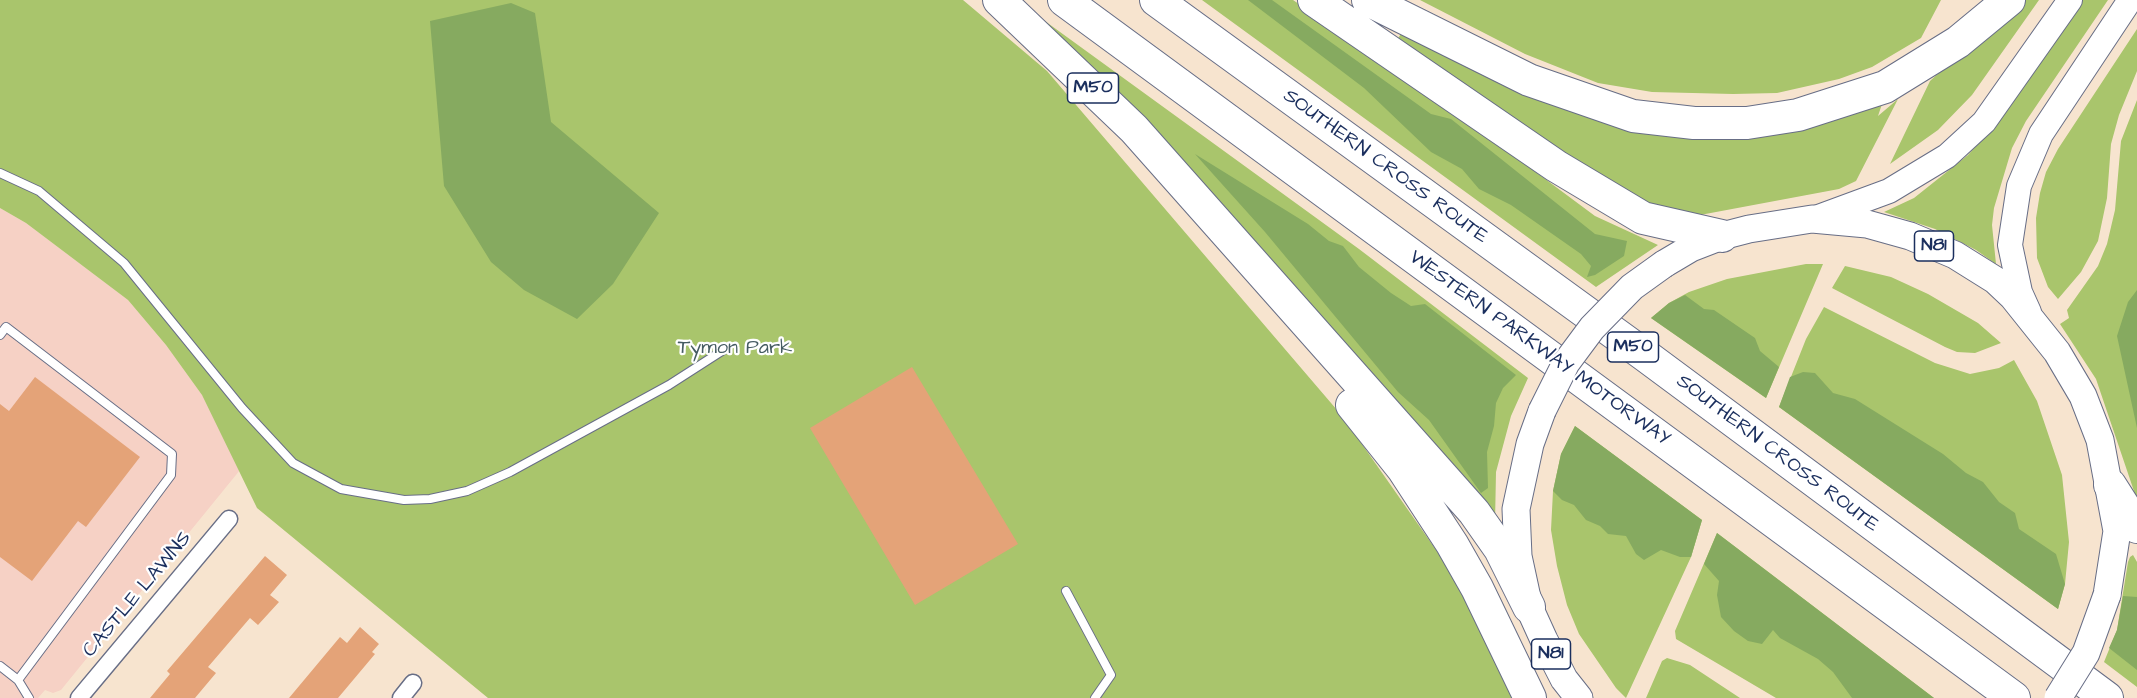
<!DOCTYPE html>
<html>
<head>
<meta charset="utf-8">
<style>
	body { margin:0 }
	canvas { display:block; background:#f7e4cf }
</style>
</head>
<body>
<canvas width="2137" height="698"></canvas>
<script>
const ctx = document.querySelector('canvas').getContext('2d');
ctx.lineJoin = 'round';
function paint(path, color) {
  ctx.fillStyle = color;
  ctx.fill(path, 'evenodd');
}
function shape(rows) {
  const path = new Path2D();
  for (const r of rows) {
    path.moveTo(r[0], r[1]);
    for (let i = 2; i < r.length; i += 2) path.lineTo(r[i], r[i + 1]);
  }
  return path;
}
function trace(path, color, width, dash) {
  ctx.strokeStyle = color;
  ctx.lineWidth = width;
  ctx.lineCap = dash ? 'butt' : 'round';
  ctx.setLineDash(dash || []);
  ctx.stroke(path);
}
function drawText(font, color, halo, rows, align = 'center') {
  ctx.font = font + ' "Architects Daughter",sans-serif';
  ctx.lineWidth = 4.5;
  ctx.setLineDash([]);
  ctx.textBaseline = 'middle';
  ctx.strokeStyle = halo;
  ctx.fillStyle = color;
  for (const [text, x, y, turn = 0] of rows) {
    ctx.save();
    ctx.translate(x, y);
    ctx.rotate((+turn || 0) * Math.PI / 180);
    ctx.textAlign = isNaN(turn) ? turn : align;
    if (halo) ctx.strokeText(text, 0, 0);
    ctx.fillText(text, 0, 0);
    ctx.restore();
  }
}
paint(shape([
	[0,208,26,223,128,300,166,345,202,395,240,470,61,690,53,693,45,690,38,698,0,698]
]), '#f6d1c5');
paint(shape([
	[0,0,963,0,1047,71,1343,417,1441,557,1463,595,1512,698,488,698,257,508,202,395,166,345,128,300,26,223,0,208],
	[1202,0,1293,0,1428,92,1595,216,1658,245,1596,287],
	[1420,0,1941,0,1921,38,1872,67,1839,79,1777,93,1733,94,1652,92,1598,83,1525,54],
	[2018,0,2039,0,1972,95,1938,130,1890,164,1930,81],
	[2081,0,2108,0,2026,121,2012,148,1994,208,1992,225,1996,264,1976,250,1935,229,1884,212,1914,198,1968,155,2006,112],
	[1038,16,1359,249,1528,378,1511,416,1496,472,1495,523],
	[1404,29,1530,94,1572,112,1601,121,1882,104,1878,116,1898,99,1856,181,1839,189,1700,215,1669,211,1631,199,1397,40],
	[2137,29,2137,71,2119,115,2111,144,2107,198,2098,241,2081,272,2058,299,2048,287,2037,258,2036,218,2040,193,2046,172,2058,149],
	[2137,100,2137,500,2096,379,2060,324,2069,318,2067,310,2098,266,2107,244,2115,210,2121,141],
	[1806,264,1823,264,1766,398,1651,318,1669,303,1689,292,1727,279],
	[1845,266,1891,277,1928,294,1978,323,2001,343,1975,353,1957,352,1945,347,1832,288],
	[1824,307,1935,363,1970,374,1999,368,2014,360,2037,401,2062,475,2069,542,2065,584,2058,609,1779,407,1806,339],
	[1575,426,1702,520,1691,557,1626,698,1616,688,1579,634,1567,605,1557,566,1551,530,1553,491,1561,454],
	[1717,533,1934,698,1776,698,1676,639,1675,631],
	[2133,555,2137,562,2137,687,2104,662,2117,630,2128,562,2130,557],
	[1667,658,1690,665,1740,698,1646,698,1662,661]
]), '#a9c56c');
paint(shape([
	[1248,0,1272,0,1431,114,1451,119,1595,234,1627,241,1624,256,1595,275,1587,277,1591,266,1581,254,1511,205,1479,189,1462,169,1431,152,1364,88],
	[511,3,535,13,551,122,659,213,613,284,577,319,524,290,491,262,444,186,430,21],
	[1195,154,1308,224,1329,241,1343,246,1359,267,1391,293,1411,306,1425,304,1516,375,1503,388,1496,403,1494,426,1487,452,1488,488,1481,493,1429,420,1398,392,1265,232],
	[2137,290,2137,428,2117,336,2128,302],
	[1685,295,1704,309,1714,310,1755,338,1760,351,1779,367,1766,398,1651,318,1669,303],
	[1803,372,1815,373,1833,393,1855,399,1943,454,1966,473,1983,482,1999,502,2015,513,2019,529,2056,554,2065,584,2058,609,1779,407,1790,377],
	[1575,426,1702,520,1691,557,1680,557,1661,550,1644,560,1636,554,1626,536,1608,534,1600,526,1586,520,1574,505,1562,500,1553,491,1561,454],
	[1717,533,1934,698,1852,698,1833,672,1818,659,1780,638,1773,630,1762,644,1748,641,1734,631,1721,617,1717,595,1719,581,1704,564],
	[2123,596,2137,597,2137,670,2109,648,2117,630]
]), '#86aa60');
paint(shape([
	[912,367,1018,544,915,605,810,428],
	[35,377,140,457,86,527,78,521,32,581,0,557,0,404,9,411],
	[265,556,287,575,270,595,279,602,258,625,250,618,208,667,216,673,195,698,150,698,170,674,167,671],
	[360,627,379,644,372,652,375,654,338,698,289,698,340,637,347,643]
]), '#e4a378');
const lane = shape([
	[0,173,39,191,124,263,242,408,293,463,341,489,404,500,430,499,467,491,510,472,669,385,725,349],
	[0,335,6,327,172,454,171,475,18,680],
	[1066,591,1111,675,1095,698],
	[0,666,18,680,29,698]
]);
const street = shape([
	[79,698,229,519],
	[401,698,413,683]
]);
const secondary = shape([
	[1813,219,1889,191,1947,156,1984,122,2070,0],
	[2029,312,2020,292,2010,245,2019,186,2041,134,2130,0]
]);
const primary = shape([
	[1664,264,1691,248,1722,236,1749,229,1812,219,1867,224,1910,236,1955,255,1995,280,2013,297,2057,352,2083,396,2100,440,2117,531,2107,595],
	[1542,411,1530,444,1516,509,1518,556,1529,607,1544,640,1564,679,1579,698]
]);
const highway = shape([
	[999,0,1134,129,1474,512,1500,549,1529,607],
	[1064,0,2014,698],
	[1156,0,1646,356,2107,698],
	[1314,0,1556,166,1643,218,1722,236],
	[1368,0,1529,80,1633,116,1694,123,1747,123,1798,115,1885,87,1958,42,2009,0],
	[1352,405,1403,469,1452,544,1477,588,1530,698],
	[2110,485,2137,527]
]);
trace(lane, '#686e86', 10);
trace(street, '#686e86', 19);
trace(secondary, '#686e86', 26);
trace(primary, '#686e86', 29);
trace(highway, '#686e86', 34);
trace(lane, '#fff', 8);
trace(street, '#fff', 16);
trace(secondary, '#fff', 24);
trace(primary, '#fff', 27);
trace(highway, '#fff', 32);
const primaryBridge = shape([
	[1542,411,1566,363,1592,328,1632,287,1664,264],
	[2058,698,2086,653,2107,595]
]);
trace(primaryBridge, '#686e86', 29, []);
trace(primaryBridge, '#fff', 27);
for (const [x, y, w] of [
	[1093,88,51],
	[1934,246,39],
	[1633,347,51],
	[1551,654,39]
]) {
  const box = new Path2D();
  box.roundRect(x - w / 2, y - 15, w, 30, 4.5);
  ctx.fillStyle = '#fff';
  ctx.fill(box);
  trace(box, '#1b2f5e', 1.5);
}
drawText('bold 18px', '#1b2f5e', null, [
	["M50",1093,88],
	["N81",1934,246],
	["M50",1633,347],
	["N81",1551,654]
]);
drawText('20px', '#1b2f5e', '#fff', [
	["SOUTHERN CROSS ROUTE",1385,167,36],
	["WESTERN PARKWAY MOTORWAY",1539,349,36],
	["SOUTHERN CROSS ROUTE",1777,454,37],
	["CASTLE LAWNS",138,595,-50]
]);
drawText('20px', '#465c62', '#fff', [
	["Tymon Park",735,349]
]);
</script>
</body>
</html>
